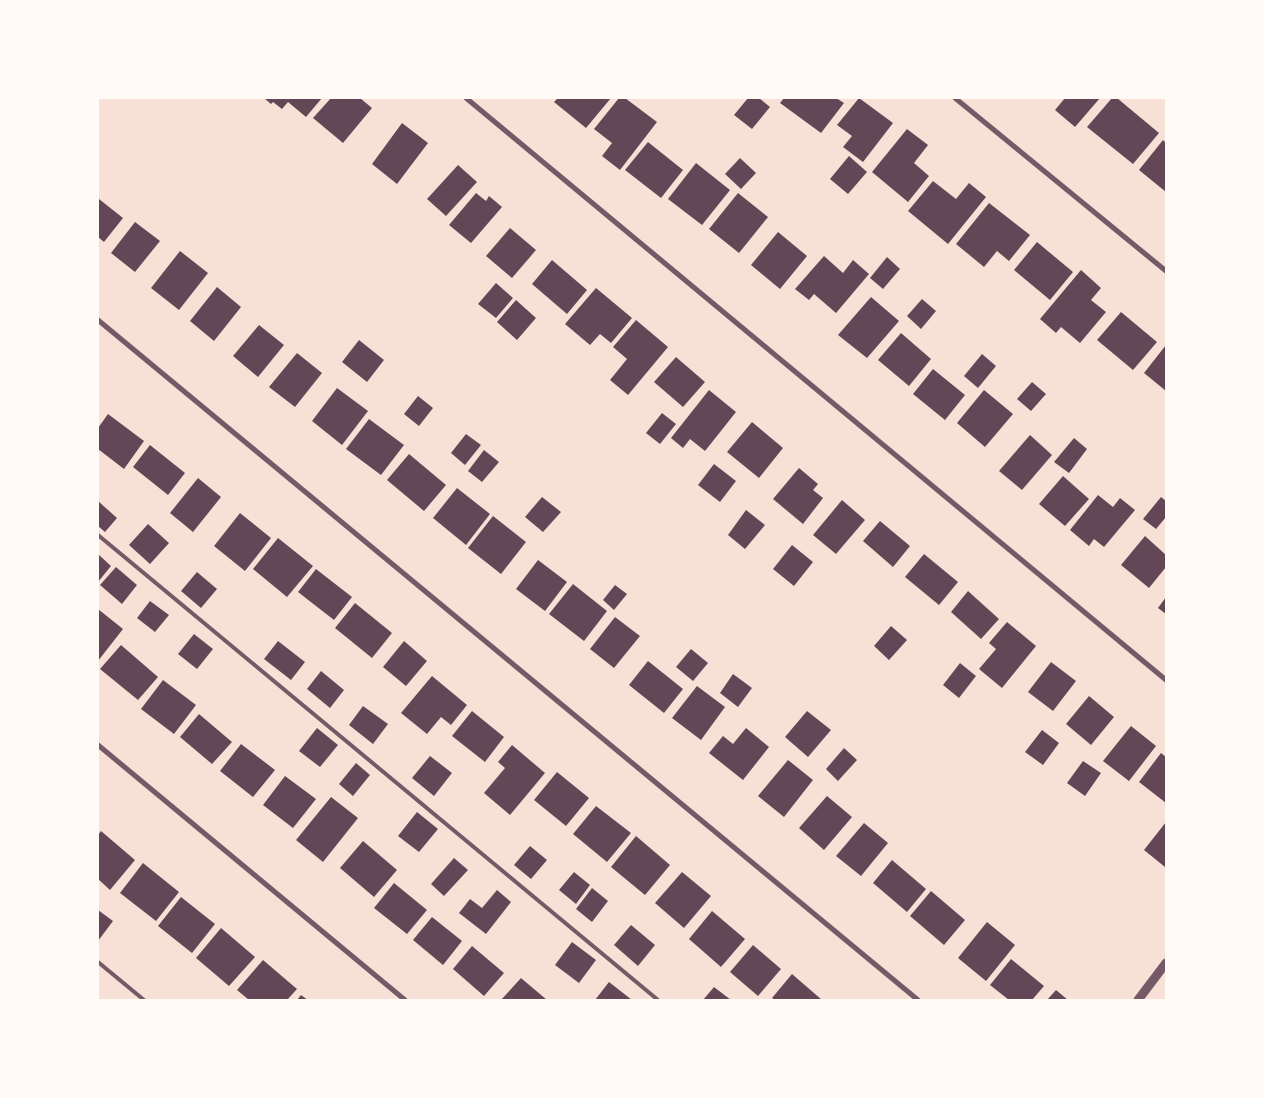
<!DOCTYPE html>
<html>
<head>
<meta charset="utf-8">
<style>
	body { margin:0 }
	#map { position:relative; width:1264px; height:1098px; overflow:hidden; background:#f7e1d7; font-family:"Sofia Sans Condensed",sans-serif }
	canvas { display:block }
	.frame { position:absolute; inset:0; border:99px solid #fffaf5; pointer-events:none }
</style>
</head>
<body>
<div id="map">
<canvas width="1264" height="1098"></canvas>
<div class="frame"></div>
</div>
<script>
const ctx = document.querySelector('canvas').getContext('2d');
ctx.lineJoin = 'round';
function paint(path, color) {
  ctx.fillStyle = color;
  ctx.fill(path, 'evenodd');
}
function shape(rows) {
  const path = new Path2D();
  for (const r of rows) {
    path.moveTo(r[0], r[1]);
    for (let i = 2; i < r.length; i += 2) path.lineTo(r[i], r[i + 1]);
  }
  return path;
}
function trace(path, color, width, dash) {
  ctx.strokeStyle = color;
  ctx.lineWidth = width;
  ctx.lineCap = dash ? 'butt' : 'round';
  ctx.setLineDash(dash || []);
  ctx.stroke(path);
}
paint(shape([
	[264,98,322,98,306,117,288,102,282,109,273,102,271,104],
	[331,98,360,98,372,108,343,143,313,118],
	[558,98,611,98,586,128,554,102],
	[619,98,625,98,657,122,620,170,602,156,612,143,594,129],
	[748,98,759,98,770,107,752,129,734,115],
	[784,98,836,98,844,103,821,133,780,103],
	[859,98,893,123,863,162,843,147,852,136,837,125],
	[1065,98,1100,98,1075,127,1055,110],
	[1112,98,1117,98,1159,133,1133,164,1087,127],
	[402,123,428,143,397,184,372,164],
	[907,129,928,145,914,163,929,176,908,202,872,172],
	[1163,140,1166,143,1166,192,1139,170],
	[648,142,683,170,661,198,625,170],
	[849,156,867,172,848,194,830,179],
	[740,158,756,173,741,189,725,174],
	[696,163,730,190,702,225,668,199],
	[458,165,477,182,446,216,427,199],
	[933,181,956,199,969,183,986,197,948,244,908,211],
	[476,193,486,201,489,196,502,207,471,243,449,225],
	[738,193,768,217,739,253,709,229],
	[99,199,123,218,104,242,98,237,98,201],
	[989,203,1030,235,1009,261,997,251,984,267,956,244],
	[135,222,160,241,135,272,111,253],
	[510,228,536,250,512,278,486,256],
	[778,232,807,256,780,289,751,265],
	[1037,242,1073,272,1050,300,1014,270],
	[180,251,208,273,179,310,151,288],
	[824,256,843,273,853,260,869,274,836,313,814,294,809,300,795,289],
	[887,257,900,269,883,289,870,278],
	[552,260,587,290,567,314,532,284],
	[1081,270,1101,288,1091,300,1106,312,1080,343,1061,327,1056,333,1040,319],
	[496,283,513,298,496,318,478,304],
	[217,287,241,307,214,341,190,321],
	[596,288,632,318,611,343,600,334,590,345,565,324],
	[871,297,899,321,867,358,838,335],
	[922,299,936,311,921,329,907,316],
	[516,300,536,318,517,340,497,322],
	[1121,312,1157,342,1133,370,1097,340],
	[636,320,668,347,628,395,610,380,627,359,613,347],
	[259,325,284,345,258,377,233,356],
	[901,333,931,359,909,386,878,360],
	[359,340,384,360,367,382,342,362],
	[1166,345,1166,391,1144,373],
	[297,353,322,373,295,407,269,387],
	[982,354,996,366,978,388,964,376],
	[676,357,705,382,683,407,654,382],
	[933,369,965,395,945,420,913,394],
	[1032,382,1046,394,1031,411,1017,399],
	[337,388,368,411,342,445,312,421],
	[709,390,736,412,705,451,690,439,683,448,671,438],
	[984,390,1013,414,985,447,957,423],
	[418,396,433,408,419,426,404,414],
	[662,413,676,424,660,444,646,433],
	[108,414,144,441,124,469,98,449,98,428],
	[369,419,404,445,381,475,346,449],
	[752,422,783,448,759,478,727,452],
	[466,434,481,445,465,465,451,453],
	[1030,435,1052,455,1022,490,999,471],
	[1074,438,1087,449,1069,473,1054,462],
	[150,445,185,473,168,495,133,467],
	[484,450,499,462,482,482,468,471],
	[409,454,446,485,424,511,387,480],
	[714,464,736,481,720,502,698,485],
	[799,468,818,484,813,490,823,498,803,524,773,499],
	[1063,476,1089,499,1065,526,1039,504],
	[198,478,221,497,193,532,170,513],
	[457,488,490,514,466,545,433,518],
	[1098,495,1113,507,1120,498,1135,510,1104,547,1094,539,1089,546,1070,530],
	[542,497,561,512,543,532,525,517],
	[1161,497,1166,501,1166,517,1156,529,1143,519],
	[842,500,865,520,836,554,813,535],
	[98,501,117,518,105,532,98,526],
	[746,510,765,525,745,549,728,535],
	[240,513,271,538,245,571,214,546],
	[493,516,526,542,501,574,468,548],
	[880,521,910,546,893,567,863,541],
	[148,524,169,543,150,564,129,545],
	[1145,536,1166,555,1166,567,1149,588,1121,565],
	[278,538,313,566,287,597,253,569],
	[792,545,813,562,794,586,773,569],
	[98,554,111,566,98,582],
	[924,554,958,582,939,605,905,577],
	[538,560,567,582,545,611,516,589],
	[116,567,137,585,122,604,100,585],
	[316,569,352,597,334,620,298,592],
	[197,572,217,589,201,608,181,591],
	[573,584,607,611,584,641,549,614],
	[615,585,627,594,614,610,603,600],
	[968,591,999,619,981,639,951,612],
	[1166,597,1166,614,1158,608],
	[150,601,169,615,155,632,137,618],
	[355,603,392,633,372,658,335,628],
	[98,609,123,629,98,661],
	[615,617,640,636,614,668,590,649],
	[1007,622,1036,646,1002,688,979,669,996,649,989,643],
	[891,626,907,640,889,660,874,646],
	[194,634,213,649,197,669,178,654],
	[278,641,305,662,291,680,264,659],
	[404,641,427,661,406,686,383,667],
	[121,645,158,677,138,700,100,669],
	[691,649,708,663,693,681,676,667],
	[648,661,683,689,664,713,629,685],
	[1051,662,1076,681,1053,711,1028,692],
	[960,663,976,676,959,698,943,685],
	[321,671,344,690,330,708,307,689],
	[733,674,752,688,738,707,720,693],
	[432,676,467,705,451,725,441,717,427,734,401,713],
	[163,680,196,705,174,734,141,709],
	[697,686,725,707,701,740,672,718],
	[1089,696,1114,717,1091,745,1066,724],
	[363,706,388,724,373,744,349,725],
	[472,711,504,737,485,762,452,736],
	[807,711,831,730,808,757,785,737],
	[199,714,232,742,212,764,180,737],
	[1131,726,1156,746,1129,781,1103,761],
	[317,728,338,745,320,767,299,751],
	[746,728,769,747,743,780,709,753,723,736,733,744],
	[1042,730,1059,743,1043,765,1025,752],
	[241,744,275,770,253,797,220,771],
	[512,745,545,773,510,815,484,793,505,768,498,762],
	[844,748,857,760,838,781,826,769],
	[1161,753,1166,757,1166,803,1139,782],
	[430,756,452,773,434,796,412,778],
	[788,760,813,780,784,817,758,796],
	[1083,761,1101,773,1085,796,1067,783],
	[356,763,370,775,353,796,339,784],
	[557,772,589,798,566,826,534,800],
	[285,776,316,799,293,828,263,805],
	[827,796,852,817,824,850,799,828],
	[331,797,358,818,323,862,296,840],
	[596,806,631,833,607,862,573,834],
	[417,812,438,829,419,852,398,836],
	[1166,822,1166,865,1165,867,1144,850],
	[864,823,888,843,861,876,836,856],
	[101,831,135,860,110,890,98,879,98,835],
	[636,836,670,865,645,895,611,867],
	[363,841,397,870,374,897,340,868],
	[530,846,547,860,531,879,514,865],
	[454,858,468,870,444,896,431,884],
	[892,860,926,889,907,912,873,883],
	[143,863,179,892,156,921,120,893],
	[574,872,590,885,576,904,559,890],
	[682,872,711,896,684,928,655,903],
	[394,883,427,910,407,934,374,908],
	[592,888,608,901,592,922,576,909],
	[497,890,511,902,486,934,459,913,470,899,482,908],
	[931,891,965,920,944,945,910,916],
	[181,897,215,924,192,953,158,926],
	[98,910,113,921,98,941],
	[712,911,745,939,721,967,689,939],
	[432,917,462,941,443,965,413,940],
	[987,922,1015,945,986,981,958,958],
	[631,925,655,945,638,966,614,945],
	[221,928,255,957,229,986,196,958],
	[572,942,596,960,579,983,555,965],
	[753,945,781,969,758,996,730,972],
	[472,946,504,973,484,996,453,969],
	[1011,959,1044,986,1032,1000,1009,1000,990,985],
	[263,960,297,989,287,1000,249,1000,237,990],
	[792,974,822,1000,775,1000,772,998],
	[521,978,547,1000,501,1000],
	[609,982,632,1000,595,1000],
	[714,987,731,1000,703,1000],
	[1056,990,1068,1000,1047,1000],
	[301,995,308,1000,297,1000]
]), '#644757');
trace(shape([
	[98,535,658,1000],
	[98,962,144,1000]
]), '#755966', 4);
trace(shape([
	[466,98,1166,680],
	[955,98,1166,271],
	[98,320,918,1000],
	[98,745,405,1000]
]), '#755966', 5);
trace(shape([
	[1138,1000,1166,963]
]), '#755966', 9);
</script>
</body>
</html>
